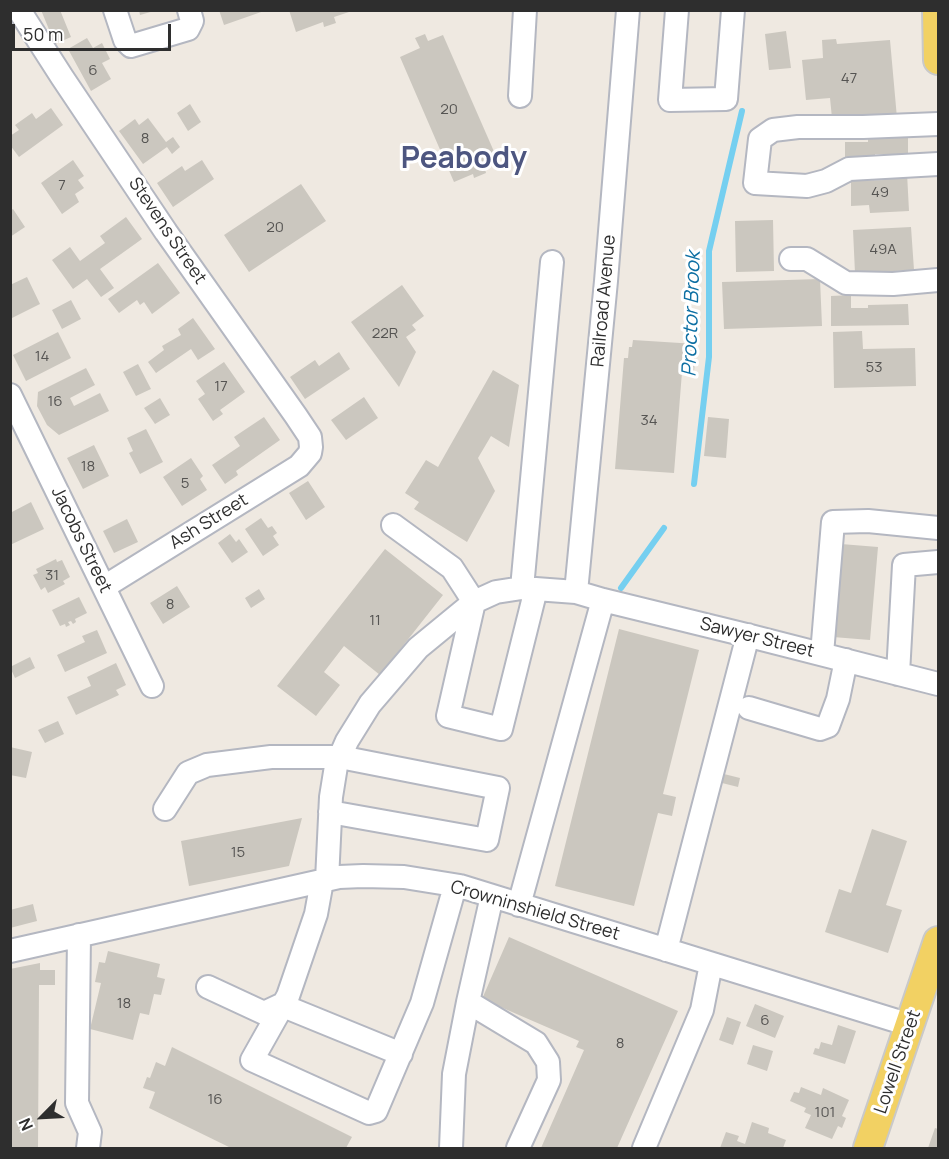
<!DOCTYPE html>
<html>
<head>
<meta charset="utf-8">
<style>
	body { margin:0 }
	#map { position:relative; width:949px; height:1159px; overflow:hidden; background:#efe9e1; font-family:Manrope,sans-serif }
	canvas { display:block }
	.frame { position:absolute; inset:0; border:12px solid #2e2e2e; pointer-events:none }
	.north { position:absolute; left:12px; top:1087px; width:60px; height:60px; -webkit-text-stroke:4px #fff; paint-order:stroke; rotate:246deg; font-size:16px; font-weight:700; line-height:24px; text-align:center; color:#2e2e2e }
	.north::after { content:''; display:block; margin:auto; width:21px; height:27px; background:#2e2e2e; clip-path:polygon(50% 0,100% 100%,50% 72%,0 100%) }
	.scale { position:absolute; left:12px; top:24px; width:159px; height:27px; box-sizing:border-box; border:3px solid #2e2e2e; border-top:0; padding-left:8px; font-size:18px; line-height:21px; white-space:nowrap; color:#2e2e2e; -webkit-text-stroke:4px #fff; paint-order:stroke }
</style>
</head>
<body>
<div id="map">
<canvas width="949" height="1159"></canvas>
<div class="frame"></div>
<div class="north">N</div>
<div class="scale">50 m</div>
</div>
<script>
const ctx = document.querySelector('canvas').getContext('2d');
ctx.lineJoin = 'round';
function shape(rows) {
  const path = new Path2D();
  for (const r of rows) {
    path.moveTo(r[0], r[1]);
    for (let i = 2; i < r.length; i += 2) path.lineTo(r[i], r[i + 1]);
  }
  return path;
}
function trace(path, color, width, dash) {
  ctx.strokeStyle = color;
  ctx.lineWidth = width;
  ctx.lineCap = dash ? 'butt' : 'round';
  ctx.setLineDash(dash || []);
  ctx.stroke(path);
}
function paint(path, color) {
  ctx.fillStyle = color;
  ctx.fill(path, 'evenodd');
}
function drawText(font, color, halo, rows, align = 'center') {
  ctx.font = font + ' Manrope,sans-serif';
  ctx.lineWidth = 6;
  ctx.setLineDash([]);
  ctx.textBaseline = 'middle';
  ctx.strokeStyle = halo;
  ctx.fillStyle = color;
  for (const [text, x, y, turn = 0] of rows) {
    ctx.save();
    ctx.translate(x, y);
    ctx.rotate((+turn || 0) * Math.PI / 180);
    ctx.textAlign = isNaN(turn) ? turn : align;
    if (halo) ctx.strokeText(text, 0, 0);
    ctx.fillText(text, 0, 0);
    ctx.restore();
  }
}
trace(shape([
	[694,484,709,357,709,251,742,111],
	[621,588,664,528]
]), '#75cff0', 6);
paint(shape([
	[41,10,60,10,71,37,55,44],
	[139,10,154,10,154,11,140,15],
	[219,10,264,10,264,11,224,25],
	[289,10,352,10,352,11,334,17,336,23,324,27,323,22,296,32],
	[786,31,791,68,769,70,765,34],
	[425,34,428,41,443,35,499,163,485,169,486,173,474,178,473,174,454,182,400,57,420,48,415,38],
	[87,38,93,48,102,43,110,59,102,63,111,79,91,91,68,49],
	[836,39,837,44,890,40,897,118,832,118,830,98,806,100,802,60,823,58,822,40],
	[190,104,201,122,188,131,177,113],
	[51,108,63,125,19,157,10,145,10,136,19,130,15,125,32,113,36,119],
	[148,118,166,142,173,137,180,147,172,154,167,147,143,164,119,131,135,119,139,125],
	[868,133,908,133,908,154,875,154,875,161,845,161,845,142,868,142],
	[73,160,84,176,78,180,84,188,75,194,79,202,62,214,41,183],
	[202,160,214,179,173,207,157,183,182,166,185,171],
	[907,173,909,211,870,213,869,205,851,206,851,181,885,180,884,174],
	[301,184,326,221,249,272,224,235],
	[13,209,25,227,10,237,10,211],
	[126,217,142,239,100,269,114,288,101,297,87,279,73,289,52,260,70,247,80,261,105,243,100,236],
	[773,220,774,271,736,272,735,221],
	[911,227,914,270,855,273,853,230],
	[158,263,180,293,152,314,144,302,140,305,137,300,119,313,108,299],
	[27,277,40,304,10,319,10,285],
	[820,279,822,326,724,329,722,282],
	[402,285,424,316,412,325,416,330,406,337,416,352,399,387,351,322],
	[851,295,851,308,868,308,868,305,908,304,909,325,831,326,831,296],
	[71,300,81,319,62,329,52,310],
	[193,318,215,349,198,360,191,349,156,373,148,362,164,350,162,346,181,335,178,329],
	[862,331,863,349,915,348,916,386,834,388,833,332],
	[58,332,71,358,26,381,13,355],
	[633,340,696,344,694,373,682,372,674,473,615,469,624,358,628,358,629,347,632,347],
	[339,352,350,369,305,399,290,377,315,360,319,366],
	[224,362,245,392,220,410,223,414,213,421,198,399,205,394,196,381],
	[138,364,151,389,136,396,123,372],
	[86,368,95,385,70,398,74,406,100,393,109,411,59,435,47,425,37,406,38,392],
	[493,370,519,385,509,447,491,436,478,458,495,491,467,542,414,509,419,502,405,493,426,460,438,467],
	[364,397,378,418,346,440,331,420],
	[160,398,170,415,155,424,144,408],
	[264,417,280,440,236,471,238,475,225,484,212,465,240,446,234,437],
	[708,417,729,419,726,458,704,456],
	[146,429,163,462,140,474,129,453,133,451,127,438],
	[94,445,109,476,83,489,67,458],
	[191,458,203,476,200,479,207,490,182,506,163,477],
	[308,481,325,507,306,520,289,493],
	[31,502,44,529,10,545,10,513],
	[261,518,268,528,272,526,277,533,273,536,279,545,263,556,245,529],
	[127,519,138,542,114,553,103,531],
	[230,534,236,542,239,539,248,552,232,563,218,543],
	[841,544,878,547,870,640,833,637],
	[385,549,443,595,380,675,344,646,324,672,340,685,316,716,277,686],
	[56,559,57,562,62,560,70,577,63,581,65,584,48,593,45,587,41,590,33,575,38,573,36,569],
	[177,586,190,607,163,624,150,603],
	[259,589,265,599,251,608,245,598],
	[79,597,87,613,75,619,76,622,73,624,71,621,68,622,70,625,66,627,65,624,60,626,52,610],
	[619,629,699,650,663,794,676,797,672,816,658,813,634,906,555,886],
	[97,630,107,653,65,672,57,655,85,642,82,636],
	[30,657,35,668,15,678,10,667],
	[116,663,126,685,116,690,119,695,76,715,67,697,91,686,87,677],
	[58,721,64,734,45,743,38,730],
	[10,747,32,752,26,778,10,775],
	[724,774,740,778,738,787,722,783],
	[302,818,289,866,189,886,181,841],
	[872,829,907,841,886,905,902,910,888,953,825,932,839,889,851,893],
	[33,904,37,921,10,928,10,910],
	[509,937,678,1011,617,1148,541,1148,584,1050,576,1047,579,1041,482,999],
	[108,951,160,964,157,977,165,979,161,995,154,994,149,1015,140,1013,133,1040,90,1029,101,983,95,982,99,962,105,963],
	[40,963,40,970,55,970,55,985,39,985,38,1148,10,1148,10,969],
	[755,1004,784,1016,775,1038,746,1026],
	[727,1017,741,1022,733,1045,719,1040],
	[838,1025,856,1031,845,1064,813,1054,815,1048,819,1049,821,1042,832,1045],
	[753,1045,773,1051,767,1071,747,1064],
	[172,1047,352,1137,346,1148,231,1148,149,1108,155,1092,143,1088,147,1077,150,1078,156,1062,165,1066],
	[801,1087,821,1095,823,1088,849,1100,842,1116,846,1118,842,1128,838,1126,832,1139,805,1128,811,1115,804,1112,806,1108,790,1101,794,1092,799,1093],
	[752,1122,769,1128,768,1133,786,1140,783,1148,720,1148,726,1132,739,1136,737,1141,745,1144],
	[935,1128,938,1129,938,1148,928,1148]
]), '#cbc7bf');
const minor = shape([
	[19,10,62,77,166,232,296,416,310,437,311,447,310,453,299,466,104,587],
	[115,10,125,40,131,46,188,29,192,21,189,10],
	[677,10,670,100,726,99,733,10],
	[520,96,525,10],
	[938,124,863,127,798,127,773,130,760,139,755,183,807,186,826,181,849,169,938,164],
	[791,259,807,259,846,283,893,284,938,280],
	[10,395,152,686],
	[393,525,452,568,474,602,448,716,501,729,536,589],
	[522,588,552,262],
	[576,592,606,281,628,10],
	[822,654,833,522,868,521,938,528],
	[898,674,904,565,938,562],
	[749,708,820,729,828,726,838,699,846,660],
	[165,809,188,773,207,765,271,757,340,757,498,788,487,840,330,812],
	[327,880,331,797,336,766,347,741,370,704,418,648,474,602,496,592,522,588,576,592,603,600,750,636,938,684],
	[322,881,316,914,288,996,252,1060,369,1113,376,1111,422,1003,455,886],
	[519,905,603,600],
	[79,935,77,1103,90,1132,88,1148],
	[666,950,748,635],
	[10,951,339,877,363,876,404,877,460,886,910,1025],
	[208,987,264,1013,281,1005,401,1054],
	[468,1002,536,1043,548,1062,549,1080,518,1148],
	[451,1148,454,1074,468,1002,492,896],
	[644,1148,702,1010,711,964]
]);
const major = shape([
	[937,10,938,60],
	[868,1148,938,941]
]);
trace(minor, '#b4b7c1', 26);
trace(major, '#c9c9c9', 32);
trace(minor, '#fff', 22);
trace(major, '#f2d163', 28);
drawText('15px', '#555452', null, [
	["6",93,71],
	["47",849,79],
	["20",449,110],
	["8",145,139],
	["7",62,186],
	["49",880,193],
	["20",275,228],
	["49A",883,250],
	["22R",385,334],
	["14",42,357],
	["53",874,368],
	["17",221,387],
	["16",55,402],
	["34",649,421],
	["18",88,467],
	["5",185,484],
	["31",52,576],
	["8",170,605],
	["11",375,621],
	["15",238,853],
	["18",124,1004],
	["6",765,1021],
	["8",620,1044],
	["16",215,1100],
	["101",825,1113]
]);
drawText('18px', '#2e2e2e', '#fff', [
	["Stevens Street",167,231,56],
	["Railroad Avenue",604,301,-85],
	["Ash Street",209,522,-32],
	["Jacobs Street",81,540,64],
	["Sawyer Street",757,638,14],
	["Crowninshield Street",535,911,16],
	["Lowell Street",898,1062,-71]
]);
drawText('italic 20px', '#0d6fa3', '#fff', [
	["Proctor Brook",692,314,-88]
]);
drawText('bold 30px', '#4d5680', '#fff', [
	["Peabody",464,160]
]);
</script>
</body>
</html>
